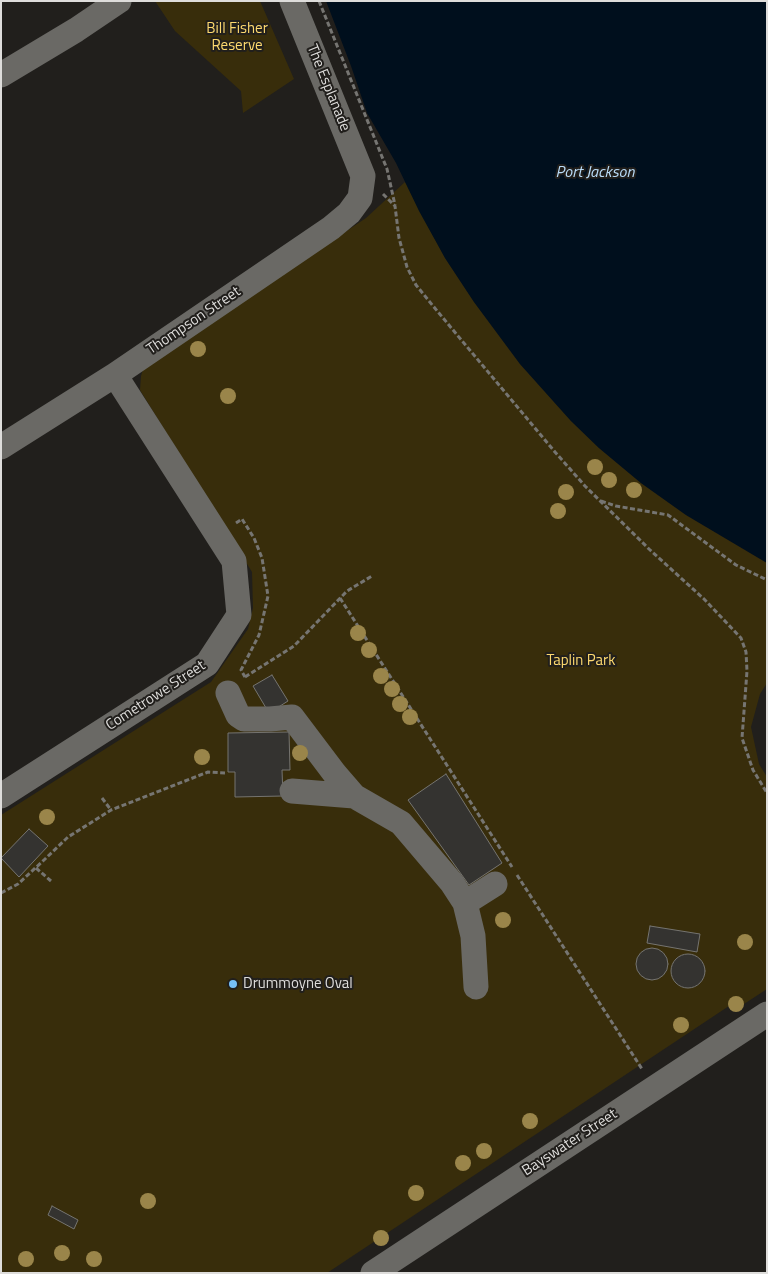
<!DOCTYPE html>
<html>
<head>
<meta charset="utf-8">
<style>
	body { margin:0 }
	#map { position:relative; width:768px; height:1274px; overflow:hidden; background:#211f1c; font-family:"Titillium Web",sans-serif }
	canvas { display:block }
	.frame { position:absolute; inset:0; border:2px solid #dedddb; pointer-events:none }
</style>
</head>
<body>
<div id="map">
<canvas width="768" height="1274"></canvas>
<div class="frame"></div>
</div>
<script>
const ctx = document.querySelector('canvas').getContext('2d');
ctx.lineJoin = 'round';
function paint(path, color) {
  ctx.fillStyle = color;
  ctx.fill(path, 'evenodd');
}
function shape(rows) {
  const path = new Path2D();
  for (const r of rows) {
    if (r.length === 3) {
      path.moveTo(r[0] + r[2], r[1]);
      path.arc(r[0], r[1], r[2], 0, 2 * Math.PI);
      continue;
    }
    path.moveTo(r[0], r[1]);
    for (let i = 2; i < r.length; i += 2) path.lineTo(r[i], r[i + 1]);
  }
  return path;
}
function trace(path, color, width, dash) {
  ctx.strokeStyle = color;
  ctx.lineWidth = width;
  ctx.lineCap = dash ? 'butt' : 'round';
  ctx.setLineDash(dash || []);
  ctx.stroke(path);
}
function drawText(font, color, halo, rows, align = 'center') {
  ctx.font = font + ' "Titillium Web",sans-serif';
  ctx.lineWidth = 4;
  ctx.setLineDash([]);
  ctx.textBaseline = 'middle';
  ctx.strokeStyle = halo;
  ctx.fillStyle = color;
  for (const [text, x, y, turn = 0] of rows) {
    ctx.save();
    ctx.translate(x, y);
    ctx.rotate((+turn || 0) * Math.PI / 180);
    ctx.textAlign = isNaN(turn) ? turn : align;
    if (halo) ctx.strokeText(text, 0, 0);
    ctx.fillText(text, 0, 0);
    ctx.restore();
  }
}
paint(shape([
	[155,1,260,1,294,79,243,113,241,91,175,31],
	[405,182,445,258,474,302,520,364,571,421,599,448,641,483,686,515,767,563,767,683,760,694,751,727,759,764,767,777,767,989,741,1006,738,1000,327,1273,1,1273,1,815,211,682,248,629,253,608,252,572,140,390,141,376,144,366,366,218]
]), '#382d0b');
paint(shape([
	[326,1,767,1,767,563,686,515,641,483,599,448,571,421,520,364,474,302,445,258,419,211,396,163,367,113,351,66]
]), '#000f1d');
const building = shape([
	[272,675,288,701,269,713,253,686,272,675],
	[289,732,290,770,282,770,283,796,235,797,235,772,228,772,228,733,289,732],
	[446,774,502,863,469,885,408,800,446,774],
	[29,829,48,846,19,877,1,858,29,829],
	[650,926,700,934,697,952,647,943,650,926],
	[652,964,16],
	[688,971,17],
	[52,1206,78,1220,74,1229,48,1215,52,1206]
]);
paint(building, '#343330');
trace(building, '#757470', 1);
trace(shape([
	[319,1,387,169,395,205],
	[383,194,395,206,399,238,407,267,416,285,438,312,555,452,585,486,649,549,704,599,741,638,746,652,747,671,742,738,753,770,767,793],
	[601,501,616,506,668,515,736,565,767,580],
	[236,523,242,519,254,538,262,558,268,596,259,635,241,670,245,677],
	[340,598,512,867],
	[245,677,294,646,347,591,372,576],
	[102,798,111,810],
	[36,868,51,881],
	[517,875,642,1069],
	[1,893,18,884,44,860,68,837,111,810,208,772,225,773]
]), '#767572', 3, [5, 2.5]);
trace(shape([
	[1,75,76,30,119,1],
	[1,447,115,375,331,228,349,213,360,198,363,176,292,1],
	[228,693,238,715,244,719,270,719,292,717,335,774,354,796,401,823,452,883,465,903,473,936,476,987],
	[292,791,354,796],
	[1,796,207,664,239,615,234,561,115,375],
	[465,903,495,884],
	[373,1273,767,1014]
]), '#6a6965', 25);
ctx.fillStyle = '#9a854a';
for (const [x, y] of [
	[198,349],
	[228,396],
	[595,467],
	[609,480],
	[634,490],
	[566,492],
	[558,511],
	[358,633],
	[369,650],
	[381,676],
	[392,689],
	[400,704],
	[410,717],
	[300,753],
	[202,757],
	[47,817],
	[503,920],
	[745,942],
	[736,1004],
	[681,1025],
	[530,1121],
	[484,1151],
	[463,1163],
	[416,1193],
	[148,1201],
	[381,1238],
	[62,1253],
	[26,1259],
	[94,1259]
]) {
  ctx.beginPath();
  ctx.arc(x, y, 8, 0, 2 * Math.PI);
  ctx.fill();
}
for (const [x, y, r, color] of [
	[233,984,5,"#76c0f7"]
]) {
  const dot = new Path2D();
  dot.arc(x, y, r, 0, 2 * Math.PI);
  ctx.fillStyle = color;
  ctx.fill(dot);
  trace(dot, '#211f1c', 2);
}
drawText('15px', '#fdd96f', '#211f1c', [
	["Bill Fisher",237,29],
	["Reserve",237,46],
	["Taplin Park",581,661]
]);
drawText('15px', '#dedddb', '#211f1c', [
	["The Esplanade",328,88,68],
	["Thompson Street",194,321,-34],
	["Cometrowe Street",156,696,-33],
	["Bayswater Street",570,1143,-33]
]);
drawText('15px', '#dedddb', '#211f1c', [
	["Drummoyne Oval",243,984]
], 'left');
drawText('italic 16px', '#badcf8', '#211f1c', [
	["Port Jackson",595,173]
]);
</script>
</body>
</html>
